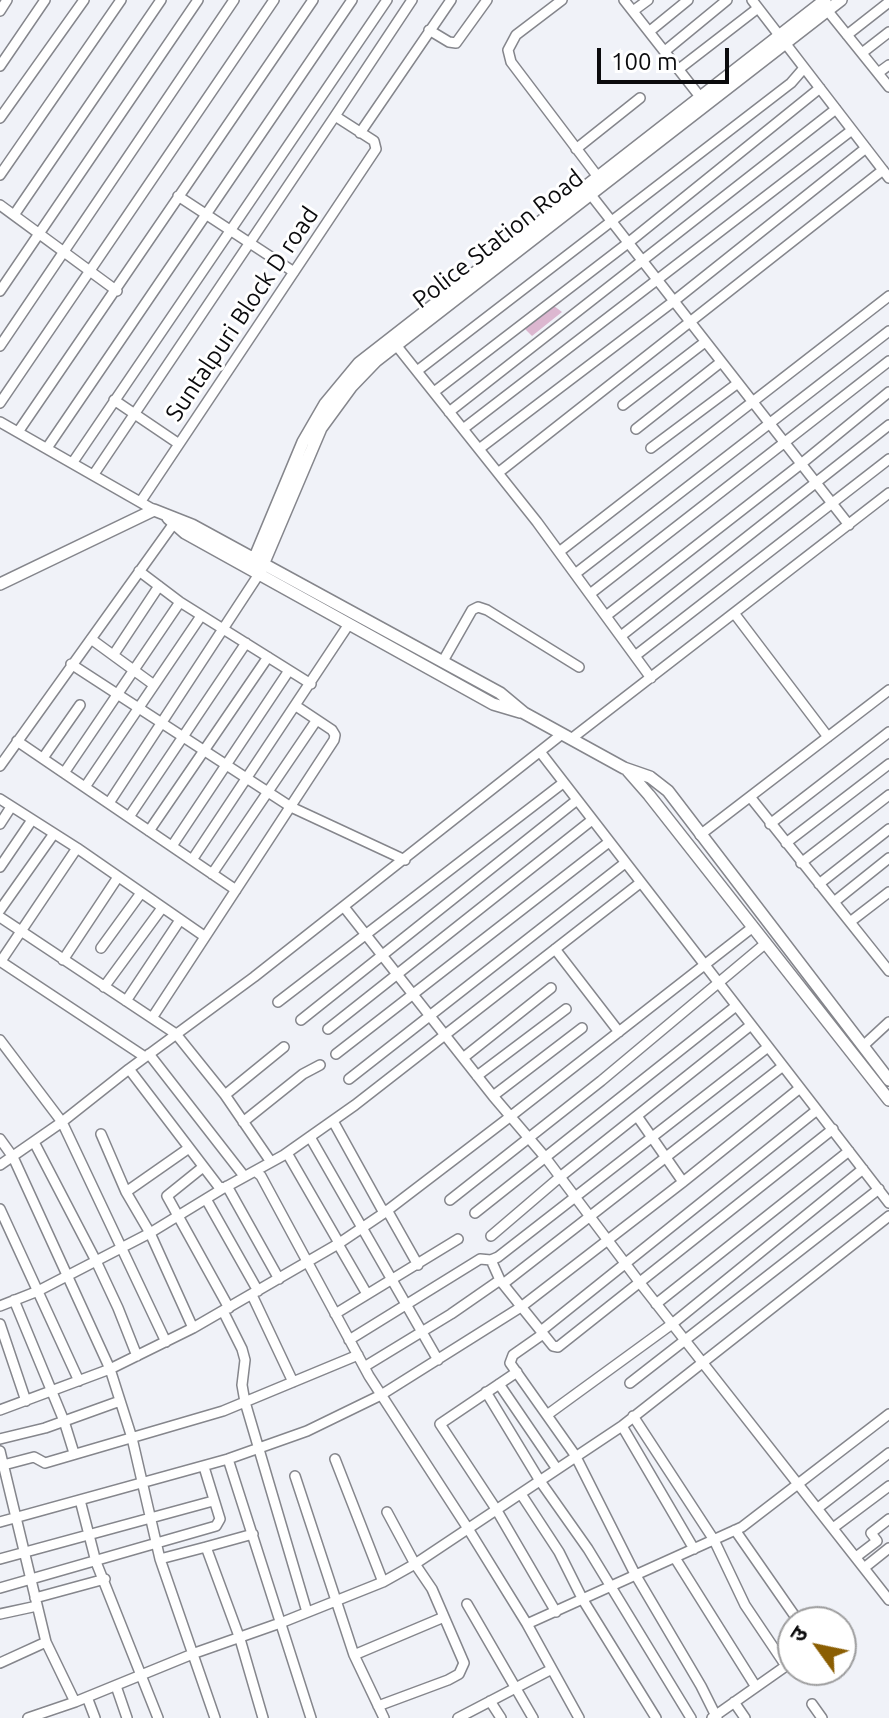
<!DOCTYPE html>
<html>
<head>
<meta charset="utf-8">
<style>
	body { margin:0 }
	#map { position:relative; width:889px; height:1718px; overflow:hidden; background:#f0f2f8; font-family:Ubuntu,"Noto Sans Devanagari",sans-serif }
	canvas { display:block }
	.north { position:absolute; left:777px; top:1606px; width:80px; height:80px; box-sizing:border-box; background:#fff; border:2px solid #9d9d9e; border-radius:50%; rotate:303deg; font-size:22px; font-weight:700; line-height:32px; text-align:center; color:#0b0b0d }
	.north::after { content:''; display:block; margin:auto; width:28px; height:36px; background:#8b5e02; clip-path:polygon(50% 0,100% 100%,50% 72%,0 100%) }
	.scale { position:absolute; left:597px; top:48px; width:132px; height:36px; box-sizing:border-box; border:4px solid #0b0b0d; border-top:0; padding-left:10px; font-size:24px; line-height:28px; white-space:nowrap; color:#0b0b0d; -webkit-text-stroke:6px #fff; paint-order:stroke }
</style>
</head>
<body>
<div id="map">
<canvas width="889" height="1718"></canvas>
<div class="north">उ</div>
<div class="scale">100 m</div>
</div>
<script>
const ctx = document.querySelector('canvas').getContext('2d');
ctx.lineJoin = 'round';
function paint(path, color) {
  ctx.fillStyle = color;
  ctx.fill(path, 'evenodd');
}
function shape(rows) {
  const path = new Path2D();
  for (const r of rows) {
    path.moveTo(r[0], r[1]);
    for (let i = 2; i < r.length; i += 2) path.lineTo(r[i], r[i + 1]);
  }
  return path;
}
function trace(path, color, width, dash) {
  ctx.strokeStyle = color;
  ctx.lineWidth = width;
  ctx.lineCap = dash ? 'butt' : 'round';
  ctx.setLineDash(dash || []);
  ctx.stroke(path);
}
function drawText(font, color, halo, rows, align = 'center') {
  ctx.font = font + ' Ubuntu,sans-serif';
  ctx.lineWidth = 6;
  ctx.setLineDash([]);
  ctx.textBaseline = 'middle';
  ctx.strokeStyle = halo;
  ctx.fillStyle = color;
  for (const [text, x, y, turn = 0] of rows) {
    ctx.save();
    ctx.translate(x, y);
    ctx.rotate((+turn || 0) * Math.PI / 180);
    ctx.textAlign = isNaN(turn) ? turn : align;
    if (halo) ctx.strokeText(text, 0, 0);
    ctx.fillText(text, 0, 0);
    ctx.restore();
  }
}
paint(shape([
	[550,303,562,312,532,336,521,325]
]), '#dcb7d0');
const minor = shape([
	[562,0,516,35,508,50,511,62,598,177],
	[624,0,701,98],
	[752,0,889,178],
	[827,10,889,87],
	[0,11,7,0],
	[633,11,648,0],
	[429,30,449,42,456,43,487,0],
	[650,31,688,0],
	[847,35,889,2],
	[665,51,727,0],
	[862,53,889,32],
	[0,66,45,0],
	[679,69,758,8],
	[878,73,889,65],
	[335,116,412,0],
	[0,118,84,0],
	[360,133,451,0],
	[576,149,640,98],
	[0,175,121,0],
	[591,195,849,525],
	[178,196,294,272],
	[0,205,117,291],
	[14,215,161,0],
	[0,291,198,0],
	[396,345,537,522,651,678],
	[0,346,234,0],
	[417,371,791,83,804,68],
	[434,392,628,243,820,88],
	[114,400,179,444],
	[0,403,274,0],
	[623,405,705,342],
	[449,412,836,109],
	[0,422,154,510],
	[463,429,852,130],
	[636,429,721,362],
	[18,432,313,0],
	[47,448,352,0],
	[651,448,738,383],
	[479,449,674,301,866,148],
	[73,462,387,0],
	[498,473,883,170],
	[94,474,335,116,374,141,376,149,141,501],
	[559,552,889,296],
	[139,571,180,602,311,684],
	[575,574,889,331],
	[590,594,889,361],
	[734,613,828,737],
	[606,616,801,464,889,392],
	[621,636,889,425],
	[91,639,154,685],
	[114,654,159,586],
	[635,656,889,459],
	[443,661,472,610,478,607,487,610,579,667],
	[71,664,291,807,405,860],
	[571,739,889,493],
	[17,741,236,890],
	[541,753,889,1203],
	[43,758,80,705],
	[0,766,177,519],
	[64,773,180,602],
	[85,787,201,616],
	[751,798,889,971],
	[0,799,77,848,204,936],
	[109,803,259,574],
	[129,817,246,643],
	[0,824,11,807],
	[770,824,889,732],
	[149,831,268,657],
	[700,835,889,690],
	[786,843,889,764],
	[172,846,288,672],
	[192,860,349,624],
	[801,863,889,795],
	[0,867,32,820],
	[212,874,316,721],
	[819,884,889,829],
	[834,902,889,858],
	[344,907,493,1096,545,1157,640,1283,889,1600],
	[0,910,53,835],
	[0,917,176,1034,225,1095,271,1162],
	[850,922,889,892],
	[101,948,141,893],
	[555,949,619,1032],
	[63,960,118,877],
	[0,961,145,1057],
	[1,961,77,848],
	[104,987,162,908],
	[126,1001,180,920],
	[278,1002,563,783],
	[152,1018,334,740,335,735,332,730,296,706],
	[301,1020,577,800],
	[328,1029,592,820],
	[0,1040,62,1122,166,1342],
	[863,1046,889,1022],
	[149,1054,244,1176],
	[336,1054,609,842],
	[463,1058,551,988],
	[129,1069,219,1187,224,1188,284,1155,355,1105,640,883],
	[477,1076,566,1009],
	[349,1079,625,863],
	[225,1095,284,1047],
	[493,1096,582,1028],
	[637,1116,683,1182],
	[333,1121,384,1213],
	[243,1122,303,1074,320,1065],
	[101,1134,126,1192,150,1233,193,1328],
	[310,1137,438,1360],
	[0,1139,13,1157,110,1369,132,1438,160,1559,206,1547,240,1639,263,1718],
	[34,1142,96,1261,118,1308,137,1356],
	[287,1153,339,1243],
	[0,1165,62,1122,129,1069,254,977,562,734],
	[203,1167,167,1196,229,1308],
	[255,1171,261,1176,369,1376,467,1527,527,1624,579,1718],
	[227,1186,279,1279],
	[126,1192,189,1148],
	[206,1199,258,1291],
	[450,1200,601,1081,766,943],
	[0,1209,79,1381],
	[387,1210,418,1265],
	[475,1213,736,1006],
	[491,1236,560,1177,751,1025],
	[338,1244,367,1294],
	[491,1260,500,1280],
	[503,1284,553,1346,558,1347,833,1129],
	[252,1295,293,1382],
	[14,1300,64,1421,74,1453],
	[656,1304,849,1151],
	[0,1306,38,1291,150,1233,222,1189],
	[223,1311,242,1349,245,1360,242,1385,245,1402,307,1612],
	[335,1314,458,1239],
	[0,1324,26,1401],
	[541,1331,817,1110],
	[543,1334,513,1355,510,1363,575,1455,635,1574,701,1686,717,1718],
	[349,1340,480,1259,491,1260,498,1257,768,1047],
	[364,1367,451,1314,500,1280,503,1284,783,1066],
	[517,1372,440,1424,496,1509,556,1612],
	[630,1383,879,1189],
	[499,1384,557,1469],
	[486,1392,540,1481,588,1549,691,1718],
	[0,1410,110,1369,193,1328,338,1244,384,1213,511,1116,753,927],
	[547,1415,672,1324,863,1169],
	[633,1416,714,1540,745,1605,786,1666],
	[622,1426,694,1549],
	[0,1439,45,1428,120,1401],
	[0,1451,46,1642,75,1702],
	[228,1459,311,1718],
	[335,1459,383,1582],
	[0,1466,34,1457,45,1463,223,1411,358,1355],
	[295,1476,354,1655,384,1718],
	[521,1494,559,1552,583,1600,656,1718],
	[80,1500,96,1562,158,1718],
	[818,1508,889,1453],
	[0,1522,228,1459,307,1431,381,1395,521,1307,683,1182,800,1088],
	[833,1528,889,1486],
	[735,1530,799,1622],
	[206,1547,253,1534],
	[856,1557,877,1541,871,1533,889,1519],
	[675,1558,756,1687],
	[0,1559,213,1501],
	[160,1559,215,1718],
	[864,1568,889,1548],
	[0,1588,216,1526,220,1519,204,1467],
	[35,1598,105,1579],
	[467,1604,533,1718],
	[0,1614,37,1606],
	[527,1624,742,1527,889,1414],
	[354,1655,444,1617],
	[0,1663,46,1642],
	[116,1686,127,1718],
	[87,1697,95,1718],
	[490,1701,501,1718],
	[734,1702,745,1718],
	[812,1704,822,1718],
	[378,1706,448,1680,459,1674,464,1663,432,1589,415,1564,387,1512],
	[28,1718,75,1702,195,1653,283,1622,383,1582,415,1564,622,1426,889,1216],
	[458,1718,550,1670],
	[712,1718,793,1661]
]);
const tertiary = shape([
	[168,518,185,533,493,704,520,712],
	[250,569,303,442,325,404,359,363,825,0],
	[259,574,321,428,351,387,376,361,841,0],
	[0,584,154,510,192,525,500,693,524,713,624,768,650,777,668,791,889,1080],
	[628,771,649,795,889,1100]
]);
trace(minor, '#85868c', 12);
trace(tertiary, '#85868c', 14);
trace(minor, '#fff', 9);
trace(tertiary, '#fff', 11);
drawText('24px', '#0b0b0d', '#fff', [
	["Police Station Road",498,239,-38],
	["Suntalpuri Block D road",242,314,-56]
]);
</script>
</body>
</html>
